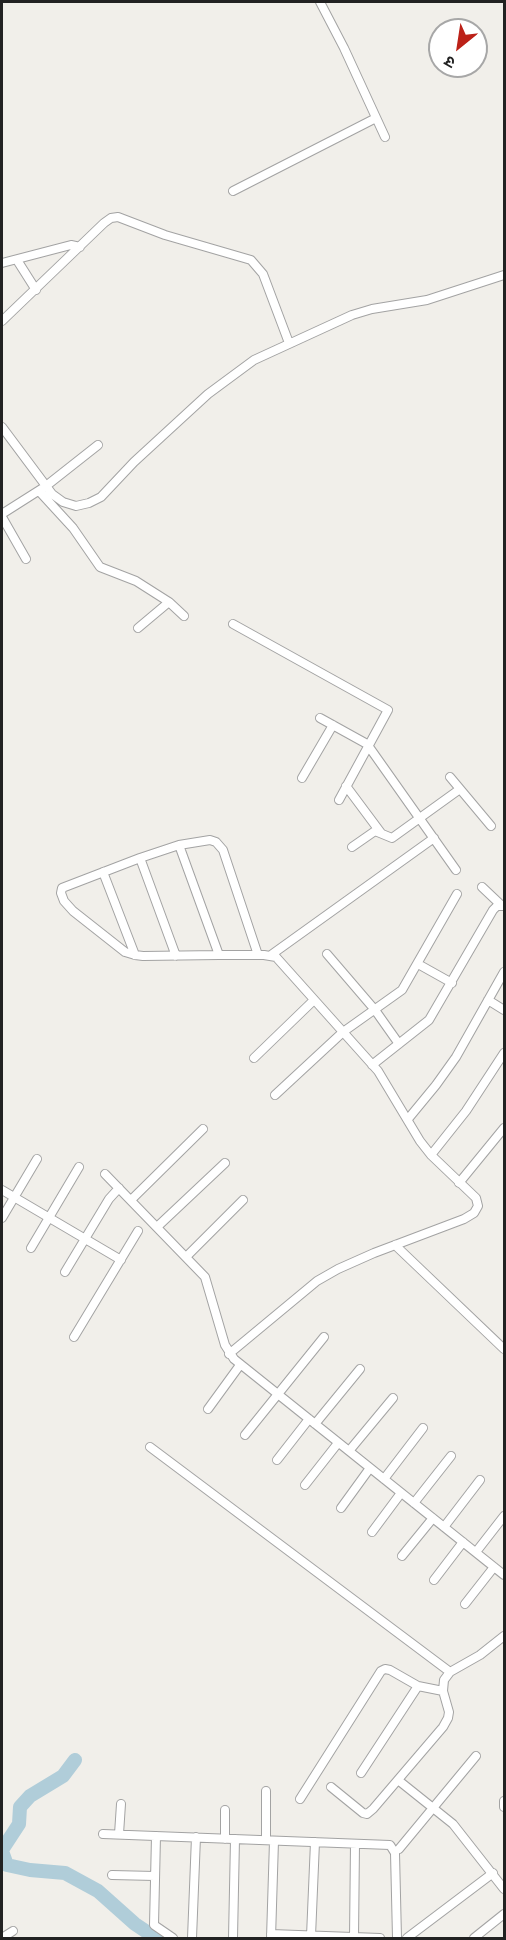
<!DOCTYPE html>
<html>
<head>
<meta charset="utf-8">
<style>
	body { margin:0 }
	#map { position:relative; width:506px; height:1940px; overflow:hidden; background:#f1efea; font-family:"Space Grotesk","Noto Sans Devanagari",sans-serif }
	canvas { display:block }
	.frame { position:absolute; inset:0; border:3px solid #222; pointer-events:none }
	.north { position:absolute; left:428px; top:18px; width:60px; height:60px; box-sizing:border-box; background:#fff; border:2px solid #a7a7a7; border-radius:50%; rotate:210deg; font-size:16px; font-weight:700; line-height:24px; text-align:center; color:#222 }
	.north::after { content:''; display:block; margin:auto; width:21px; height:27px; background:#bc2118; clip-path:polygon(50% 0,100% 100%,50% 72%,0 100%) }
</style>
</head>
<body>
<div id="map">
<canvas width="506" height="1940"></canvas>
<div class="frame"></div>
<div class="north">उ</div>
</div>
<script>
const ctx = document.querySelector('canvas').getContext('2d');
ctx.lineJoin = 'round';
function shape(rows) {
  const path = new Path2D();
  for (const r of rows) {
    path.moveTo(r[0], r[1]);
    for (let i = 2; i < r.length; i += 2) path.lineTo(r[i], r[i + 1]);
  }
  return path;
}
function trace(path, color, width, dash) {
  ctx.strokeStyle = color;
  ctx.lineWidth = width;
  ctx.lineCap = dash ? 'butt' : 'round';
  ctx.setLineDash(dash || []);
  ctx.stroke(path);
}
trace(shape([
	[2,1850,19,1824,20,1807,30,1796,63,1776,75,1760],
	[2,1851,7,1865,30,1870,65,1873,98,1891,135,1924,156,1938]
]), '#b0cdd9', 14);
const minor = shape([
	[320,2,344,48,385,137],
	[233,191,376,118],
	[17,260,36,290],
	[2,263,71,245,80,247],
	[2,321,104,223,111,218,118,217,165,235,251,260,263,274,289,343],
	[2,427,52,494,63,502,76,506,89,503,101,497,134,462,208,394,254,360,352,315,372,309,427,300,504,275],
	[39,491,73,528,100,567,136,581,169,602,184,616],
	[2,514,46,486,98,445],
	[2,517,26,559],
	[233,624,388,710,339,800],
	[138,628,169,602],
	[320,718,367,744,456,870],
	[450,777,491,826],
	[302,778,333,725],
	[346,786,381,833],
	[179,845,219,955],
	[352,847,375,831,392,838,460,789],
	[140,858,176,956],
	[103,872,135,955],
	[482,887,501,905],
	[327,954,375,1010,399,1044],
	[271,955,434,838],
	[418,964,452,983],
	[488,1000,504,1010],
	[254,1058,314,1000],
	[372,1065,429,1020,493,910,497,906,504,906],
	[275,1095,343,1032,402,990,457,894],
	[408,1119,436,1085,456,1057,504,972],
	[431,1155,466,1111,504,1053],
	[105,1174,205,1277,225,1345,234,1359,504,1575],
	[459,1183,504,1128],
	[2,1190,121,1260],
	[131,1200,203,1129],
	[2,1218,37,1159],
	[157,1227,225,1163],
	[395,1245,504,1349],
	[31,1248,79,1167],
	[186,1257,243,1200],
	[65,1272,109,1199,119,1188],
	[74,1337,138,1231],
	[229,1354,317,1281,338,1269,374,1253,464,1219,474,1213,478,1206,476,1198,431,1155,420,1141,378,1071,276,957,264,955,219,955,143,956,135,955,125,952,73,911,64,901,61,893,62,888,140,858,179,845,210,840,216,842,223,850,258,955],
	[208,1409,240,1365],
	[315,1424,360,1369],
	[245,1435,324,1337],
	[150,1447,450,1672],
	[349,1451,393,1398],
	[277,1460,309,1419],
	[384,1479,423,1428],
	[305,1485,338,1443],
	[414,1503,451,1456],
	[341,1508,370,1468],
	[444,1527,480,1480],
	[372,1532,401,1493],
	[476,1552,504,1516],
	[402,1556,433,1518],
	[434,1580,463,1542],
	[465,1604,494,1567],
	[361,1773,418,1686],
	[398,1780,453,1824,504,1889],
	[331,1787,363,1813,367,1814,373,1809,443,1727,448,1718,449,1712,443,1691,444,1680,450,1672,480,1655,504,1636],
	[300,1799,381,1671,385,1669,390,1670,418,1686,443,1691],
	[504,1801,504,1807],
	[103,1834,390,1845,395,1853,397,1938],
	[119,1834,121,1804],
	[156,1836,154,1925,173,1938],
	[225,1839,225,1810],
	[266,1840,266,1791],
	[399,1849,476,1756],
	[112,1875,155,1876],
	[271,1934,380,1938],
	[311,1936,315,1842],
	[2,1938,13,1931],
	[192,1938,196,1837],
	[233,1938,235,1839],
	[271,1938,274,1841],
	[354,1938,355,1844],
	[407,1938,493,1873],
	[474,1938,504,1914]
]);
trace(minor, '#a3a3a3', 10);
trace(minor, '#fff', 8);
</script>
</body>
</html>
